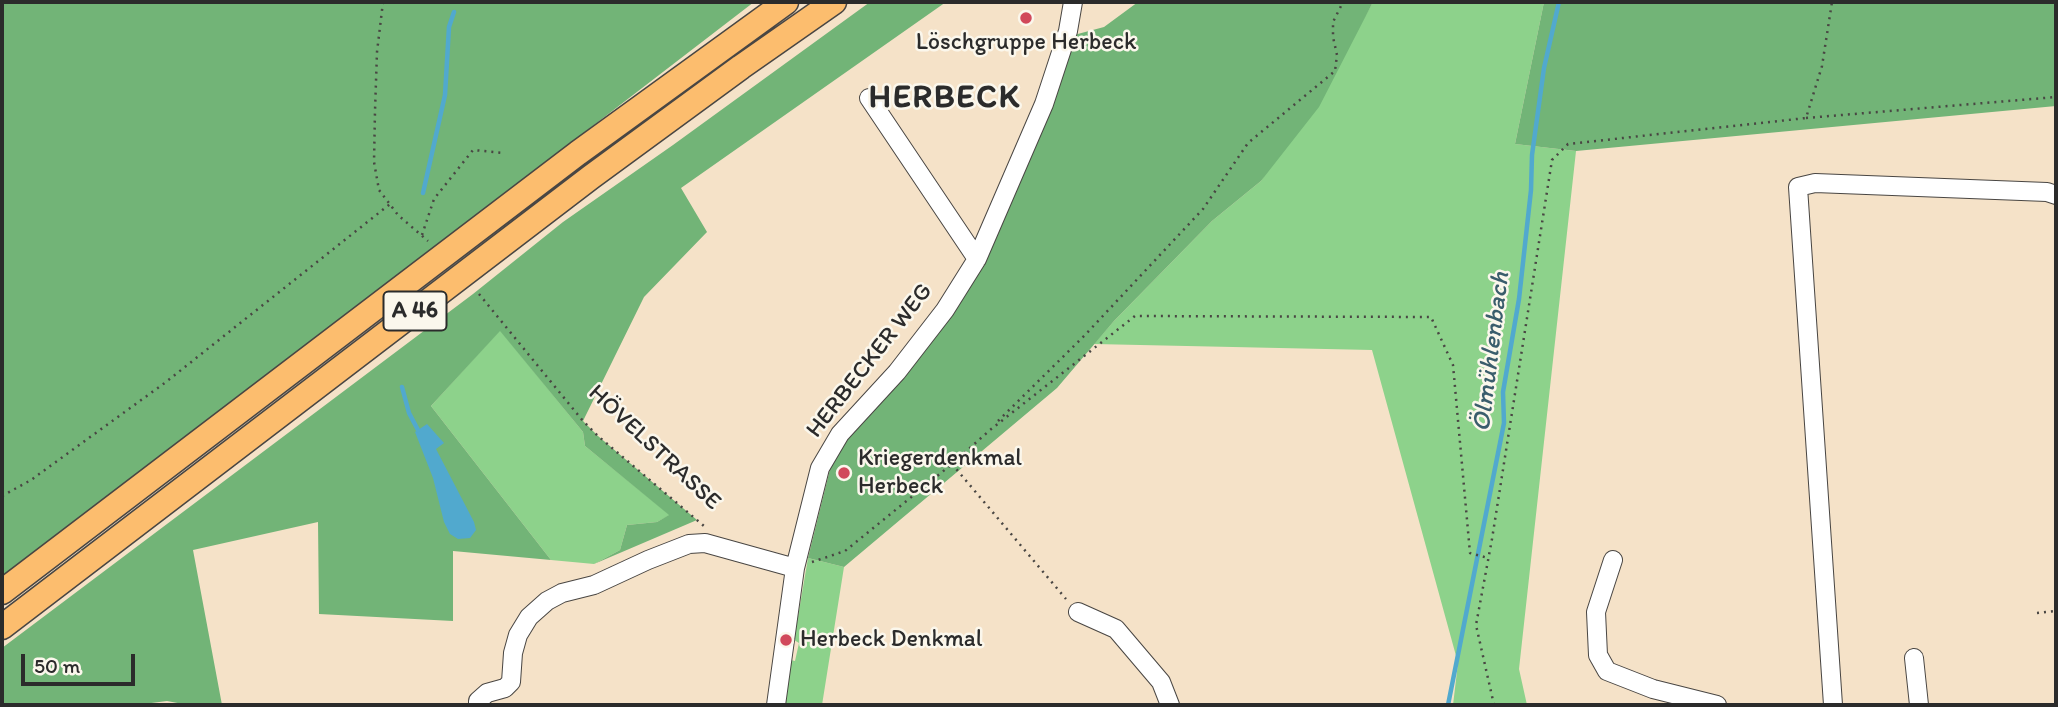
<!DOCTYPE html>
<html>
<head>
<meta charset="utf-8">
<style>
	body { margin:0 }
	#map { position:relative; width:2058px; height:707px; overflow:hidden; background:#f5e2c8; font-family:Itim,sans-serif }
	canvas { display:block }
	.frame { position:absolute; inset:0; border:4px solid #2b2b2b; pointer-events:none }
	.scale { position:absolute; left:21px; top:654px; width:114px; height:32px; box-sizing:border-box; border:4px solid #2b2b2b; border-top:0; padding-left:9px; font-size:21px; line-height:24px; white-space:nowrap; color:#2b2b2b; -webkit-text-stroke:5px #fbf7ec; paint-order:stroke }
</style>
</head>
<body>
<div id="map">
<canvas width="2058" height="707"></canvas>
<div class="frame"></div>
<div class="scale">50 m</div>
</div>
<script>
const ctx = document.querySelector('canvas').getContext('2d');
ctx.lineJoin = 'round';
function paint(path, color) {
  ctx.fillStyle = color;
  ctx.fill(path, 'evenodd');
}
function shape(rows) {
  const path = new Path2D();
  for (const r of rows) {
    path.moveTo(r[0], r[1]);
    for (let i = 2; i < r.length; i += 2) path.lineTo(r[i], r[i + 1]);
  }
  return path;
}
function trace(path, color, width, dash) {
  ctx.strokeStyle = color;
  ctx.lineWidth = width;
  ctx.lineCap = dash ? 'butt' : 'round';
  ctx.setLineDash(dash || []);
  ctx.stroke(path);
}
function drawText(font, color, halo, rows, align = 'center') {
  ctx.font = font + ' Itim,sans-serif';
  ctx.lineWidth = 5;
  ctx.setLineDash([]);
  ctx.textBaseline = 'middle';
  ctx.strokeStyle = halo;
  ctx.fillStyle = color;
  for (const [text, x, y, turn = 0] of rows) {
    ctx.save();
    ctx.translate(x, y);
    ctx.rotate((+turn || 0) * Math.PI / 180);
    ctx.textAlign = isNaN(turn) ? turn : align;
    if (halo) ctx.strokeText(text, 0, 0);
    ctx.fillText(text, 0, 0);
    ctx.restore();
  }
}
paint(shape([
	[1373,2,1544,2,1515,144,1576,151,1519,669,1527,705,1453,705,1458,663,1372,350,1094,344,1114,321,1212,221,1261,181,1359,27],
	[500,330,583,432,585,446,670,515,657,522,627,525,620,550,594,564,551,560,431,406],
	[808,558,844,567,822,705,784,705,791,660,795,661,799,643,794,640]
]), '#8dd28b');
paint(shape([
	[2,2,754,2,2,580],
	[870,2,946,2,681,188,707,232,644,297,583,421,598,436,697,520,594,564,620,550,627,525,657,522,669,515,585,446,583,432,500,331,431,406,551,560,453,551,453,621,319,614,318,522,193,550,222,705,188,705,167,701,136,705,2,705,2,648,473,294,563,222,673,145],
	[1138,2,1373,2,1319,107,1261,181,1212,221,1114,321,1057,388,844,567,808,558,833,457,846,438,956,305,998,234,1052,104,1074,35,1104,27],
	[1544,2,2056,2,2056,106,1576,151,1515,144]
]), '#72b477');
paint(shape([
	[427,424,444,443,436,449,474,522,476,530,470,538,458,539,450,534,444,522,433,478,415,432]
]), '#51a9ce');
trace(shape([
	[423,193,445,95,449,27,454,12],
	[402,387,409,413,418,430],
	[1448,705,1504,423,1503,392,1519,299,1531,190,1532,155,1544,68,1559,2]
]), '#51a9ce', 4.5);
const minor = shape([
	[869,98,977,259],
	[1613,560,1596,612,1598,655,1607,671,1653,689,1717,705],
	[1078,612,1116,629,1161,682,1170,705],
	[1914,658,1919,705],
	[478,705,478,701,487,693,505,688,511,682,513,653,518,635,529,617,547,601,562,593,594,585,648,560,689,544,705,543,795,568],
	[776,705,795,568,820,468,840,434,897,372,945,310,977,259,1044,104,1068,31,1073,2],
	[1833,705,1798,187,1815,183,2047,192,2056,195]
]);
const highway = shape([
	[2,592,578,153,786,2],
	[2,627,591,177,741,67,834,2]
]);
trace(minor, '#494643', 20);
trace(highway, '#494643', 27);
trace(shape([
	[383,2,377,52,375,111,374,162,379,190,398,215,428,241],
	[1806,118,2056,97],
	[422,235,434,199,473,150,504,153],
	[479,294,583,421,598,436,704,526],
	[998,421,1085,335,1203,209,1248,143,1335,71,1337,55,1333,37,1333,22,1343,2],
	[952,464,1066,599],
	[2,496,31,480,166,382,390,204],
	[812,562,845,551,952,464,990,430,1135,316,1431,317,1453,365,1470,553,1488,558],
	[2037,613,2056,611],
	[1494,705,1476,625,1492,539,1552,160,1568,144,1806,118,1822,66,1832,2]
]), '#494643', 2.5, [2, 5]);
trace(minor, '#fff', 18);
trace(highway, '#fcbd6e', 24);
for (const [x, y, r, color] of [
	[1026,18,7,"#d1495b"],
	[844,473,7,"#d1495b"],
	[786,640,7,"#d1495b"]
]) {
  const dot = new Path2D();
  dot.arc(x, y, r, 0, 2 * Math.PI);
  ctx.fillStyle = color;
  ctx.fill(dot);
  trace(dot, '#fbf7ec', 2.5);
}
for (const [x, y, w] of [
	[415,311,63]
]) {
  const box = new Path2D();
  box.roundRect(x - w / 2, y - 19.5, w, 39, 5);
  ctx.fillStyle = '#fbf7ec';
  ctx.fill(box);
  trace(box, '#2b2b2b', 2);
}
drawText('bold 23px', '#2b2b2b', null, [
	["A 46",415,311]
]);
drawText('24px', '#2b2b2b', '#fbf7ec', [
	["Löschgruppe Herbeck",1026,43,"center"],
	["Kriegerdenkmal",858,459],
	["Herbeck",858,487],
	["Herbeck Denkmal",800,640]
], 'left');
drawText('24px', '#2b2b2b', '#fbf7ec', [
	["HERBECKER WEG",870,361,-52],
	["HÖVELSTRASSE",654,448,43]
]);
drawText('italic 26px', '#3a5d6c', '#fbf7ec', [
	["Ölmühlenbach",1492,352,-83]
]);
ctx.letterSpacing = '2px';
drawText('bold 32px', '#2b2b2b', '#fbf7ec', [
	["HERBECK",945,99]
]);
ctx.letterSpacing = '0px';
</script>
</body>
</html>
